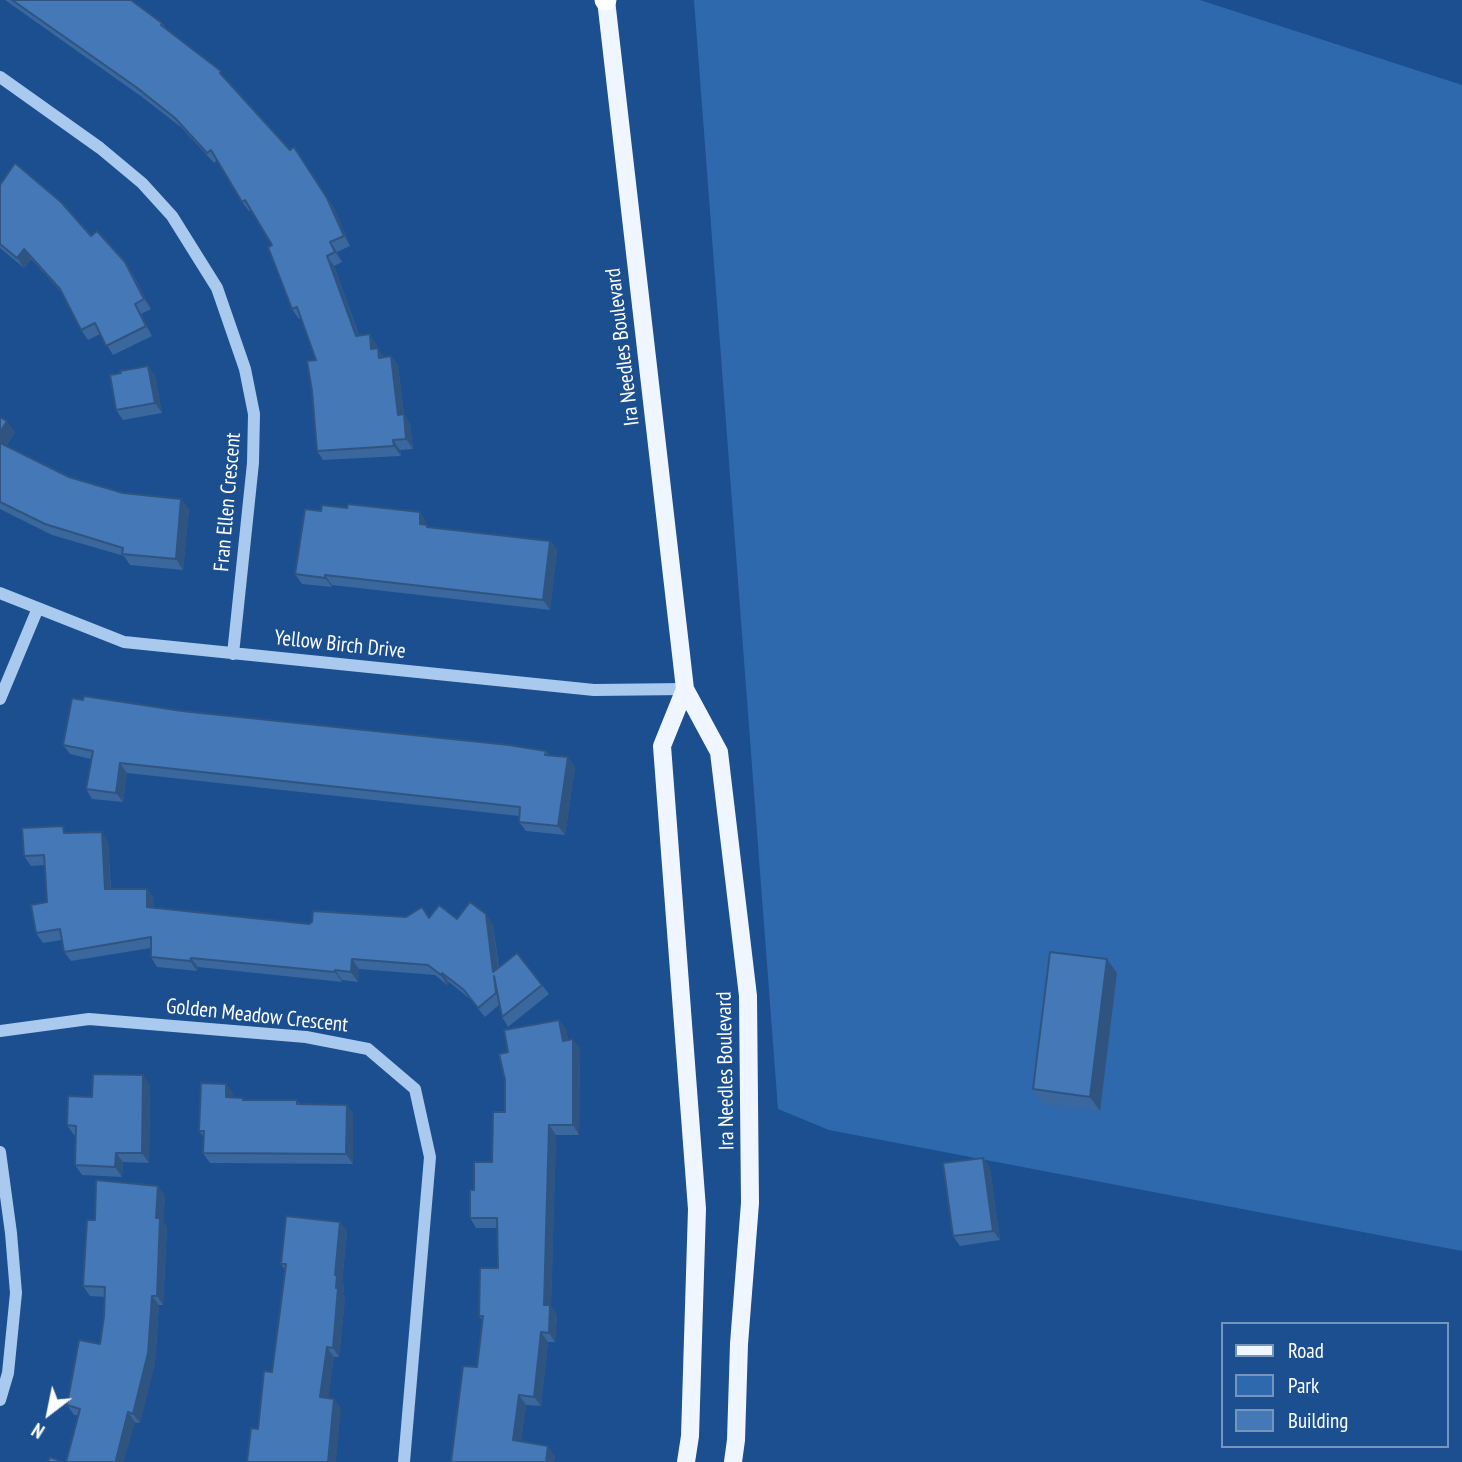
<!DOCTYPE html>
<html>
<head>
<meta charset="utf-8">
<style>
	body { margin:0 }
	#map { position:relative; width:1462px; height:1462px; overflow:hidden; background:#1b4f8f; font-family:"PT Sans Narrow",sans-serif }
	canvas { display:block }
	.legend { position:absolute; left:1221px; top:1322px; width:228px; height:126px; box-sizing:border-box; background:#1b4f8f; border:2px solid #7695bc; margin:0; padding:9px 12px; list-style:none; font-size:21px; color:#fff }
	.legend li { display:flex; align-items:center; gap:14px; height:35px }
	.legend b { width:35px; border:2px solid #7695bc }
	.north { position:absolute; left:14px; top:1378px; width:70px; height:70px; -webkit-text-stroke:5px #1b4f8f; paint-order:stroke; rotate:212deg; font-size:19px; font-weight:700; line-height:28px; text-align:center; color:#fff }
	.north::after { content:''; display:block; margin:auto; width:24px; height:32px; background:#fff; clip-path:polygon(50% 0,100% 100%,50% 72%,0 100%) }
</style>
</head>
<body>
<div id="map">
<canvas width="1462" height="1462"></canvas>
<ul class="legend">
<li><b style="height:9px;background:#f0f6ff"></b>Road</li>
<li><b style="height:19px;background:#2e69ad"></b>Park</li>
<li><b style="height:19px;background:#4478b7"></b>Building</li>
</ul>
<div class="north">N</div>
</div>
<script>
const ctx = document.querySelector('canvas').getContext('2d');
ctx.lineJoin = 'round';
function paint(path, color) {
  ctx.fillStyle = color;
  ctx.fill(path, 'evenodd');
}
function shape(rows) {
  const path = new Path2D();
  for (const r of rows) {
    path.moveTo(r[0], r[1]);
    for (let i = 2; i < r.length; i += 2) path.lineTo(r[i], r[i + 1]);
  }
  return path;
}
function trace(path, color, width, dash) {
  ctx.strokeStyle = color;
  ctx.lineWidth = width;
  ctx.lineCap = dash ? 'butt' : 'round';
  ctx.setLineDash(dash || []);
  ctx.stroke(path);
}
function drawText(font, color, halo, rows, align = 'center') {
  ctx.font = font + ' "PT Sans Narrow",sans-serif';
  ctx.lineWidth = 5;
  ctx.setLineDash([]);
  ctx.textBaseline = 'middle';
  ctx.strokeStyle = halo;
  ctx.fillStyle = color;
  for (const [text, x, y, turn = 0] of rows) {
    ctx.save();
    ctx.translate(x, y);
    ctx.rotate((+turn || 0) * Math.PI / 180);
    ctx.textAlign = isNaN(turn) ? turn : align;
    if (halo) ctx.strokeText(text, 0, 0);
    ctx.fillText(text, 0, 0);
    ctx.restore();
  }
}
paint(shape([
	[694,0,1200,0,1462,85,1462,1251,829,1130,778,1109]
]), '#2e69ad');
trace(shape([
	[0,77,100,148,142,183,172,216,217,288,245,369,254,414,253,463,233,654],
	[0,593,124,642,594,690,685,689],
	[0,699,38,608],
	[0,1031,89,1019,306,1037,368,1049,415,1089,430,1157,404,1462],
	[0,1152,11,1233,16,1293,8,1373,0,1400]
]), '#a9c9ee', 12);
trace(shape([
	[606,0,685,689,719,752,748,996,750,1203,739,1344,736,1440,733,1462],
	[685,689,662,746,697,1209,690,1436,686,1462]
]), '#f0f6ff', 18);
trace(shape([
	[605,0,606,0]
]), '#fff', 21);
paint(shape([
	[5,0,131,0,162,23,167,29,228,81,290,150,301,157,334,208,350,246,337,252,342,262,334,266,359,335,376,344,377,348,384,357,391,356,398,366,404,415,410,424,413,449,400,450,401,456,323,460,317,451,316,360,301,318,299,319,292,309,272,245,251,210,249,211,242,202,217,160,214,163,182,128,142,97],
	[0,185,91,236,132,272,151,309,141,314,152,336,113,355,100,334,88,340,81,330,63,294,31,259,24,268,0,248],
	[148,366,155,376,162,413,123,420,116,410,121,373],
	[0,417,15,432,6,446,69,477,123,493,181,499,189,509,183,570,130,565,124,556,52,535,0,509],
	[347,508,420,512,426,522,426,525,428,527,550,541,557,550,550,610,332,585,332,587,302,584,295,574,321,511],
	[83,700,546,751,549,755,568,757,575,767,565,835,526,831,519,822,519,816,127,773,123,802,92,799,86,789,91,759,70,754,63,745],
	[68,833,108,841,111,889,147,889,154,899,154,907,309,924,406,917,457,919,493,924,499,968,542,985,549,994,508,1027,502,1017,499,1005,485,1017,470,999,449,982,447,985,435,975,359,969,358,982,342,980,342,982,198,967,197,971,157,967,151,957,151,948,71,961,64,952,62,940,43,943,36,933,47,902,45,865,31,866,24,856],
	[1107,959,1117,973,1100,1111,1043,1104,1033,1089],
	[559,1020,566,1029,568,1040,580,1048,579,1135,556,1135,551,1306,557,1315,555,1342,548,1342,541,1406,526,1405,521,1442,555,1456,554,1462,451,1462,477,1367,482,1320,479,1316,498,1268,497,1228,476,1228,470,1218,474,1190,492,1162,505,1112,505,1080,508,1052],
	[226,1084,233,1094,233,1097,243,1098,245,1100,297,1100,300,1104,347,1105,353,1114,353,1164,210,1163,203,1153,204,1137,199,1131],
	[150,1085,149,1163,123,1162,122,1177,82,1175,75,1165,76,1135,74,1135,67,1125,92,1097],
	[983,1158,990,1168,1000,1240,960,1246,953,1236],
	[158,1186,165,1196,163,1222,167,1227,163,1305,159,1305,155,1362,140,1423,74,1415,67,1405,100,1344,104,1316,105,1297,90,1296,83,1286,95,1220],
	[340,1222,347,1231,342,1282,344,1285,343,1295,345,1298,339,1357,334,1357,328,1398,334,1399,341,1409,258,1429,272,1372,285,1270,281,1264]
]), '#3a679d');
paint(shape([
	[294,147,334,208,350,246,344,236],
	[330,242,337,252,342,262,335,252],
	[24,249,31,259,24,268,17,258],
	[327,256,334,266,362,345,356,336],
	[125,262,132,272,151,309,144,299],
	[135,304,141,314,152,336,146,326],
	[370,334,376,344,378,358,371,349],
	[378,348,384,358,379,358],
	[391,356,398,366,404,415,410,424,413,449,406,439,398,415],
	[148,366,155,376,162,413,155,403],
	[7,421,15,432,2,451,0,448,0,432],
	[393,440,400,450,401,456,394,446],
	[181,499,189,509,183,570,176,559],
	[420,512,426,522,427,534,420,524],
	[550,541,557,550,550,610,543,600],
	[325,575,332,585,332,587,325,578],
	[568,757,575,767,565,835,558,826],
	[120,763,127,773,123,802,116,793],
	[102,832,108,841,111,899,105,889],
	[147,889,154,899,154,916,147,907],
	[486,914,493,924,500,982,493,972],
	[191,958,198,967,197,971,190,961],
	[352,959,359,969,358,982,351,972],
	[1107,959,1117,973,1100,1111,1090,1097],
	[335,970,342,980,342,982,335,972],
	[442,973,449,982,447,985,441,975],
	[559,1020,566,1029,570,1050,563,1041],
	[573,1039,580,1048,579,1135,573,1125],
	[143,1075,150,1085,149,1163,142,1153],
	[226,1084,233,1094,233,1107,226,1097],
	[347,1105,353,1114,353,1164,346,1154],
	[549,1125,556,1135,551,1306,557,1315,555,1342,549,1333,544,1305],
	[116,1153,123,1162,122,1177,115,1167],
	[983,1158,990,1168,1000,1240,993,1231],
	[158,1186,165,1196,163,1222,167,1227,163,1305,157,1296,156,1218],
	[340,1222,347,1231,342,1282,344,1285,343,1295,345,1298,339,1357,333,1348,336,1288,335,1275],
	[152,1296,159,1305,155,1362,140,1423,133,1414],
	[541,1332,548,1342,541,1406,534,1397],
	[327,1347,334,1357,327,1407,320,1397],
	[519,1395,526,1405,520,1450,513,1440],
	[334,1399,341,1409,336,1462,328,1462],
	[128,1412,135,1422,124,1462,117,1462,116,1460],
	[548,1446,555,1456,554,1462,546,1462]
]), '#305480');
const building = shape([
	[12,0,131,0,162,23,161,25,221,71,220,73,290,150,294,147,327,198,344,236,330,242,335,252,327,256,356,336,370,334,371,349,378,348,379,358,391,356,398,415,404,414,406,439,393,440,394,446,317,451,312,391,307,361,316,360,297,307,292,309,268,247,272,245,245,200,242,202,211,150,207,153,175,118,136,87,12,0],
	[15,163,61,202,91,236,97,231,125,262,144,299,135,304,146,326,106,346,95,323,81,330,60,289,24,249,17,258,0,244,0,185,15,163],
	[148,366,155,403,116,410,110,375,121,373,120,371,148,366],
	[0,417,7,421,0,432,0,417],
	[0,443,69,477,123,493,181,499,176,559,122,554,123,548,45,524,0,502,0,443],
	[348,504,420,512,420,524,427,525,427,527,550,541,543,600,325,575,325,578,295,574,305,509,321,511,322,505,347,508,348,504],
	[84,696,182,711,509,745,546,751,545,755,568,757,558,826,519,822,520,807,120,763,116,793,86,789,93,751,63,745,72,698,83,700,84,696],
	[63,826,64,833,102,832,105,889,147,889,147,907,309,924,312,922,313,911,406,917,422,907,429,918,439,905,457,919,470,902,486,914,493,972,517,953,542,985,502,1017,494,976,496,993,478,1008,464,990,442,973,441,975,428,965,352,959,351,972,335,970,335,972,191,958,190,961,151,957,151,937,64,952,60,929,36,933,31,905,47,902,44,855,24,856,22,828,63,826],
	[1050,952,1107,959,1090,1097,1033,1089,1050,952],
	[559,1020,563,1041,573,1039,573,1125,549,1125,544,1305,550,1305,549,1333,541,1332,534,1397,519,1395,513,1440,548,1446,546,1462,451,1462,463,1366,477,1367,483,1316,479,1316,480,1268,498,1268,497,1218,470,1218,470,1190,474,1190,474,1162,492,1162,493,1112,505,1112,505,1080,499,1054,508,1052,504,1030,559,1020],
	[93,1074,143,1075,142,1153,116,1153,115,1167,75,1165,76,1126,67,1125,68,1096,92,1097,93,1074],
	[201,1083,226,1084,226,1097,243,1098,243,1100,297,1100,297,1104,347,1105,346,1154,203,1153,204,1131,199,1131,201,1083],
	[983,1158,993,1231,953,1236,943,1163,983,1158],
	[96,1180,158,1186,156,1218,160,1218,157,1296,152,1296,148,1353,133,1414,128,1412,116,1460,119,1462,66,1462,80,1409,67,1405,79,1340,100,1344,104,1316,105,1287,83,1286,87,1220,95,1220,96,1180],
	[286,1216,340,1222,335,1275,337,1275,336,1288,338,1288,333,1348,327,1347,320,1397,334,1399,328,1462,247,1462,251,1428,258,1429,264,1371,272,1372,286,1264,281,1264,286,1216],
	[50,1457,62,1462,48,1462,50,1457]
]);
paint(building, '#4478b7');
trace(building, '#305480', 2);
drawText('21px', '#fff', '#1b4f8f', [
	["Ira Needles Boulevard",623,347,-97],
	["Fran Ellen Crescent",228,502,-85],
	["Yellow Birch Drive",340,645,6],
	["Golden Meadow Crescent",257,1016,6],
	["Ira Needles Boulevard",726,1071,-91]
]);
</script>
</body>
</html>
